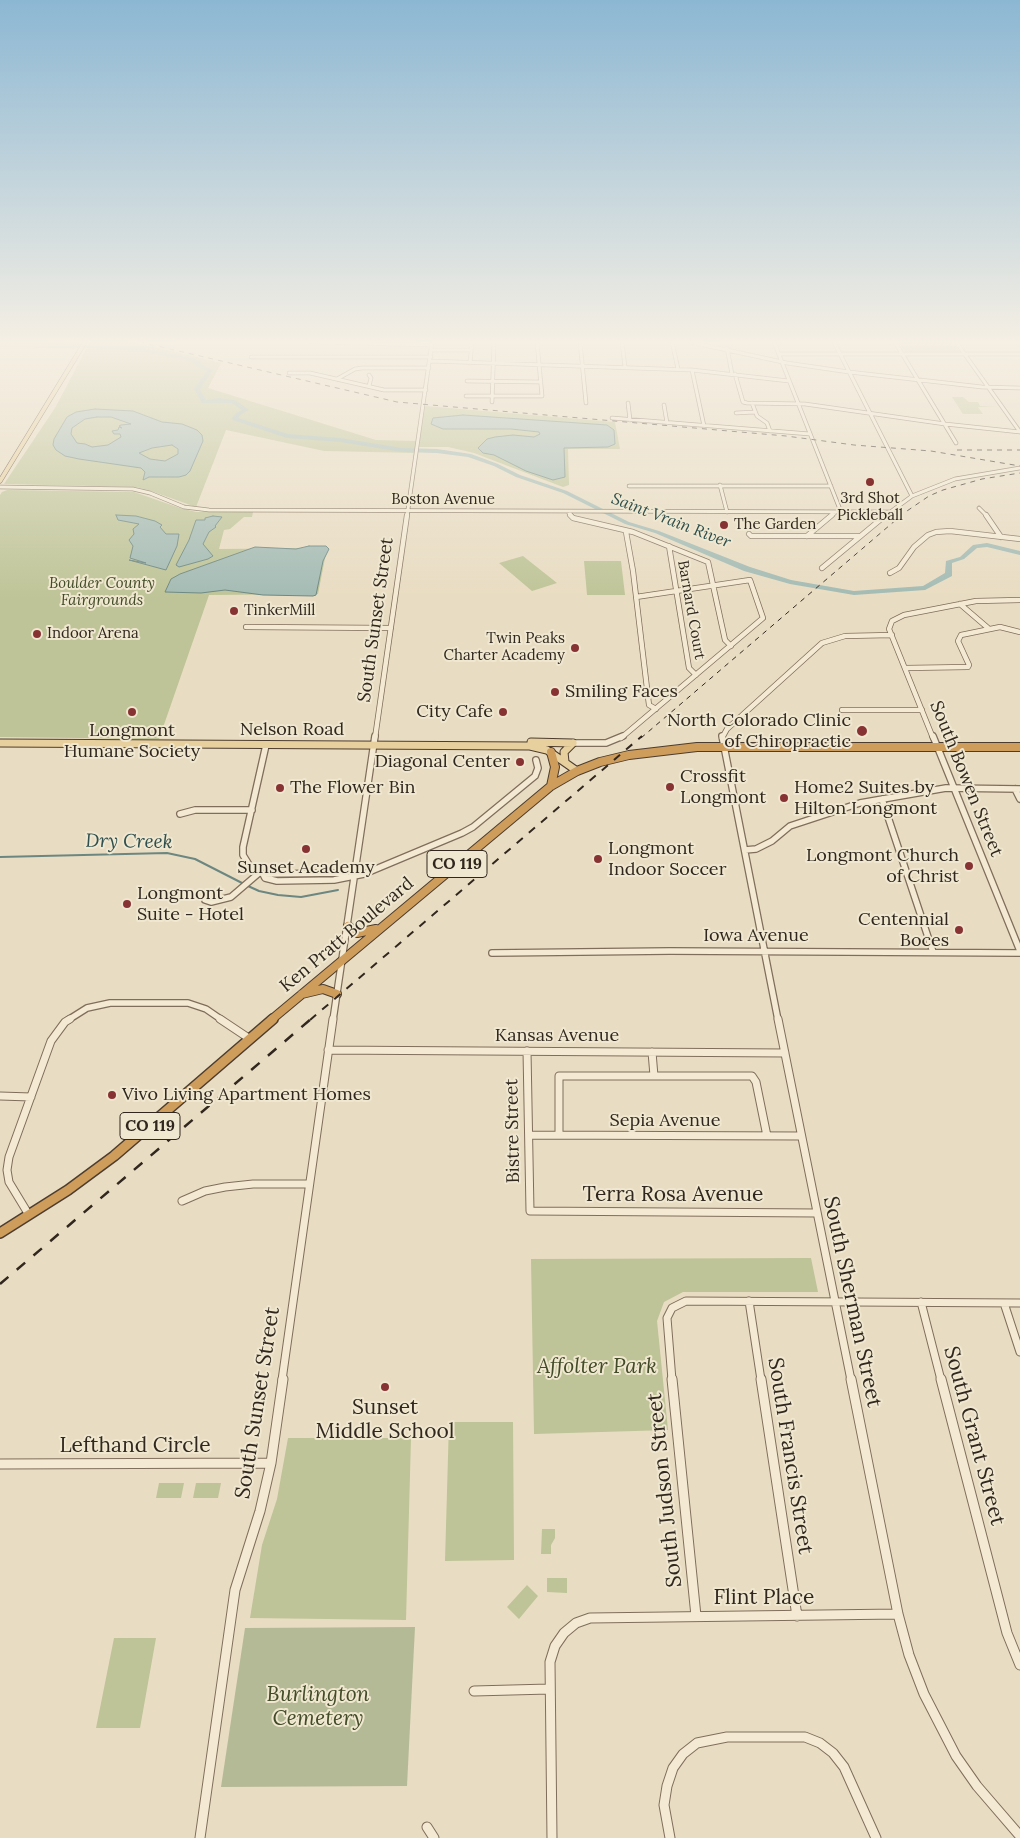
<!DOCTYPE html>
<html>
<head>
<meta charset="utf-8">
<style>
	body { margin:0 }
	canvas { display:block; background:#e8dcc2 }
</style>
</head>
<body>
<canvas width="1020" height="1838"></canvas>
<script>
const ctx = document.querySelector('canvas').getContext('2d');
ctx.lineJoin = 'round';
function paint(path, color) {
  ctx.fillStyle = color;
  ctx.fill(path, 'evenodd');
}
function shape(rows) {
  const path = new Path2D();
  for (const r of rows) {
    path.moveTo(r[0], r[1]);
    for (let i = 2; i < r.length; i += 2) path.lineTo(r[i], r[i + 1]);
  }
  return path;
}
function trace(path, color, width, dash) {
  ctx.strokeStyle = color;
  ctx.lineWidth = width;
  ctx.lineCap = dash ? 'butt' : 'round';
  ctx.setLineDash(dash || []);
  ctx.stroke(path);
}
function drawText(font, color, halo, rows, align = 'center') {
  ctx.font = font + ' Lora,serif';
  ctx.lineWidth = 4;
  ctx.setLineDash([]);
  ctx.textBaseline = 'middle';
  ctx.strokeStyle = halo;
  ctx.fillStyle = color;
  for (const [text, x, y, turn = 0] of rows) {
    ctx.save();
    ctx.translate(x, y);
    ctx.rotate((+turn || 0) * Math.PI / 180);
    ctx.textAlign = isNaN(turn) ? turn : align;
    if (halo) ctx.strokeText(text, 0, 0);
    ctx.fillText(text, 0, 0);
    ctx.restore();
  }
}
paint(shape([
	[0,342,80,342,75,349,0,347],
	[90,342,133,342,221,363,208,388,376,440,417,441,416,453,324,451,226,430,196,507,151,491,136,487,4,484,55,408],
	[898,342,953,342,961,353,906,353],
	[952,397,963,397,969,402,978,402,980,406,998,407,978,407,983,414,963,414],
	[425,406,615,422,620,449,568,449,569,485,563,487,474,453,448,447,419,447],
	[7,490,134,492,180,508,196,512,253,512,252,517,244,517,230,529,224,530,219,549,327,548,318,594,209,595,159,739,0,737,0,495,2,492],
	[523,556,557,583,532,591,499,563],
	[584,561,621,561,625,595,587,595],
	[811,1258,818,1292,683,1292,664,1302,657,1321,668,1430,534,1434,531,1259],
	[449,1422,513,1422,514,1560,445,1561],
	[288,1438,411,1438,406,1620,250,1618,262,1545,277,1499],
	[159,1483,184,1483,181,1498,156,1498],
	[196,1483,221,1483,218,1498,193,1498],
	[542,1529,555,1529,555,1538,551,1545,551,1554,541,1554],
	[547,1578,567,1578,567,1593,547,1592],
	[527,1585,538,1596,519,1619,507,1607],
	[114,1638,156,1638,140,1728,96,1728]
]), '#bec497');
paint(shape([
	[415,1627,407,1786,221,1787,245,1628]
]), '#b5ba96');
const water = shape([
	[95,409,133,411,162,422,182,424,197,430,202,435,203,441,190,471,186,475,179,477,149,477,143,480,145,472,141,468,79,459,65,456,56,450,53,445,54,439,67,417,76,412,95,409],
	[97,417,111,417,131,424,121,425,119,426,122,428,119,427,118,430,112,431,114,434,120,434,121,437,108,445,92,447,85,444,77,443,71,434,72,428,85,419,97,417],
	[172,445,178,449,178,454,165,461,150,459,139,453,152,448,172,445],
	[463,415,607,425,614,430,615,444,608,447,564,448,565,477,553,480,526,471,494,455,483,453,478,448,487,439,495,437,513,435,534,437,540,434,539,432,511,429,443,429,431,424,433,418,463,415],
	[116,515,136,516,155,521,162,525,160,527,166,534,179,534,177,546,166,570,129,560,146,563,130,558,133,546,129,540,134,534,133,529,139,524,118,520,116,515],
	[213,516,222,517,215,526,216,527,209,532,203,544,213,556,208,559,179,567,176,565,189,540,196,520,205,520,205,518,213,516],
	[309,546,326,546,329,549,323,561,316,595,313,596,263,595,225,590,201,593,165,592,171,579,180,574,255,547,296,549,309,546]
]);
paint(water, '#a3bbb4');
trace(water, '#6c8781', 1);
trace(shape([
	[0,857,167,853,195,859,244,884],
	[248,886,259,891,278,895,301,897,338,890]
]), '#6c8781', 2);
paint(shape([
	[10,342,39,342,139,347,192,358,202,362,201,364,213,370,200,389,206,400,219,398,235,400,249,410,240,415,238,418,288,434,340,438,402,448,437,449,471,454,498,464,520,475,567,491,629,522,659,531,750,567,791,580,854,591,923,586,945,573,946,561,960,557,973,545,987,543,1020,551,1020,555,987,547,977,548,964,559,952,563,952,576,925,590,854,595,790,584,744,571,655,533,625,524,563,493,516,477,494,466,468,457,437,453,402,452,340,442,287,438,233,420,232,419,236,413,242,410,232,403,202,403,194,389,207,371,198,367,195,365,195,363,189,360,139,351,13,344,10,342]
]), '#a3bbb4');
const minorFar4 = shape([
	[311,342,432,345],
	[580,342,586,403],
	[622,342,625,367],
	[672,342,678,369],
	[690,342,787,363,849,372,982,387,1020,388],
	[774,342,841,512],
	[834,342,912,496],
	[895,342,956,443],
	[956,342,1020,432],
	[1018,342,1020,345],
	[727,348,732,374],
	[432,350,471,350],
	[779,354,1020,354],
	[251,357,431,357],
	[430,361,692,370,789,381],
	[470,363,472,342],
	[692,370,704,426],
	[289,373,310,373,384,390,426,390],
	[735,374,743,402,747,403,805,404,945,424,1020,432],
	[369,375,371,378,369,386],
	[337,379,355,369,362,368,429,368],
	[467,381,541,382],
	[466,396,542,396,537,342],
	[492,402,494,342],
	[628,403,630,420],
	[752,403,757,416,767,423,770,431],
	[664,405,667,423],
	[736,413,755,412],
	[612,418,810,434],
	[720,485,727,512],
	[629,486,831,486],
	[0,487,133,489,150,493,184,507,209,510,889,512],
	[979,508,987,516],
	[568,512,572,516],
	[407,516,432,342],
	[831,516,836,512],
	[885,516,912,496,955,479,1020,468]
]);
const minorFar3 = shape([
	[570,515,573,518,633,532,708,562,725,640,731,646],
	[986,515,1001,537],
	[626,532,633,571,649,705,656,709],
	[749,534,751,536,859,536],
	[807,536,832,515],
	[669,546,689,668,696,675],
	[822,568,886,515],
	[890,573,899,568,914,547,928,535,936,532,950,531,1020,539],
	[960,604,988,628],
	[246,627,391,628],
	[905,668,968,667,969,665,958,641,961,635,1000,627,1020,632],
	[842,710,922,710],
	[375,738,407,515],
	[621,738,763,618,750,580,636,597],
	[722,738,727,729,822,643,845,636,892,635],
	[933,738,889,629,892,621,904,615,976,601,1020,600]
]);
const minorFar2 = shape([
	[722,736,778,1020],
	[933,736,1020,951],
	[571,743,606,743,623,736],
	[266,745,243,847,243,855,251,868,263,874,265,878,277,881,334,880,364,874,462,833,473,827,535,776,538,768,536,760],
	[1015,789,1020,799],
	[882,799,933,952],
	[180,814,195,810,252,810],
	[745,850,756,849,772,841,790,826,860,803,946,788,1020,789],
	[263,874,341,873,346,876],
	[205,900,211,902,231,897,259,873],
	[492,953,670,951,1020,953],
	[68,1020,87,1008,110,1003,188,1003,206,1009,222,1020],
	[333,1020,375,736]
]);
const minorFar1 = shape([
	[220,1019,250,1039],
	[778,1019,851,1380],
	[328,1050,785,1053],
	[527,1051,530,1211,816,1213],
	[652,1052,654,1076,752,1076,756,1082,767,1136],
	[0,1096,31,1097],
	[559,1134,559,1076,654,1076],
	[529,1135,801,1136],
	[182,1201,205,1191,225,1187,253,1184,309,1184],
	[29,1215,9,1182,7,1170,9,1157,51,1041,65,1022,70,1019],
	[749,1301,761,1380],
	[921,1302,941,1380],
	[1004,1303,1020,1352],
	[282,1380,333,1019],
	[672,1380,667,1318,672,1308,686,1301,1020,1303]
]);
const minor = shape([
	[672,1379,696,1616],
	[761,1379,797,1616],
	[851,1379,898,1614,909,1655,924,1694,956,1756,977,1786,1020,1836],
	[941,1379,1007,1633,1020,1665],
	[0,1464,271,1463],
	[474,1691,549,1689],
	[427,1827,434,1838],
	[200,1838,235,1590,260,1511,271,1463,283,1379],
	[552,1838,550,1662,555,1646,564,1633,576,1623,590,1618,898,1614],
	[670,1838,664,1805,667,1786,673,1768,683,1754,697,1743,727,1737,805,1737,820,1743,833,1753,844,1767,876,1838]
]);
const majorFar1 = shape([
	[0,481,85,342]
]);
const major = shape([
	[531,742,573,743],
	[0,743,530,746,547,750,577,771],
	[565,762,564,752,573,743]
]);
const highwayFar1 = shape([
	[551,752,555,767,551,786],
	[348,926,357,933,376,929],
	[302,994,323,989,337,994],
	[271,1020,551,786,577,771,600,762,629,755,697,747,1020,747]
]);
const highway = shape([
	[0,1233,68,1190,114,1156,273,1019]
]);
trace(minorFar4, '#7f6e5b', 4.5);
trace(minorFar3, '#7f6e5b', 6);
trace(minorFar2, '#7f6e5b', 8);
trace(minorFar1, '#7f6e5b', 9);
trace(minor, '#7f6e5b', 11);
trace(majorFar1, '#4d3d2f', 5);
trace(major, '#4d3d2f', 9);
trace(highwayFar1, '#4d3d2f', 10);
trace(highway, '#4d3d2f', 12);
trace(minorFar4, '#f4ead4', 3);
trace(minorFar3, '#f4ead4', 4.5);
trace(minorFar2, '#f4ead4', 5.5);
trace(minorFar1, '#f4ead4', 7);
trace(minor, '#f4ead4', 9);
trace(majorFar1, '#e7d09d', 4);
trace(major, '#e7d09d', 7);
trace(highwayFar1, '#ce9c5b', 8);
trace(highway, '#ce9c5b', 9);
trace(shape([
	[140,342,397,402,786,436,854,445,931,451,1020,466],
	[957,450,1020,450],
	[641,738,904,513,929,496,943,490,982,479,1020,473]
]), '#31271e', 1, [5, 5]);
trace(shape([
	[310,1020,642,736]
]), '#31271e', 2, [8, 8]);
trace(shape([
	[0,1284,311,1019]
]), '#31271e', 2.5, [11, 11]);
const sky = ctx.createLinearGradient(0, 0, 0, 599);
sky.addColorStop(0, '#8cb7d3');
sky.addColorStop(0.57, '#f5efe4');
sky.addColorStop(1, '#f5efe400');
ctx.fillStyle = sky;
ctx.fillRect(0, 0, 1020, 599);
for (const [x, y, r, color] of [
	[870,482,5,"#873333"],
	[724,525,5,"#873333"],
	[234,611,5,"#873333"],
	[37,634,5,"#873333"],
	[575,648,5,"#873333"],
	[555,692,5,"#873333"],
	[132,712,5,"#873333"],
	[503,712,5,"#873333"],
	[862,731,6,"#873333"],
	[520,762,5,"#873333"],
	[670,787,5,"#873333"],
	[280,788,5,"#873333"],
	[784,798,5,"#873333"],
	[306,849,5,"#873333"],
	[598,859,5,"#873333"],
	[969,866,5,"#873333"],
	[127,904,5,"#873333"],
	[959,930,5,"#873333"],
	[112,1095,5,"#873333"],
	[385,1387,5,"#873333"]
]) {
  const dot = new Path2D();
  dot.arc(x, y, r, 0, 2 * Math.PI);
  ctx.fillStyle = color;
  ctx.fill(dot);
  trace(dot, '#f0e7d0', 2);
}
drawText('15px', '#31271e', '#f0e7d0', [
	["3rd Shot",870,499,"center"],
	["Pickleball",870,516,"center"],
	["The Garden",734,525],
	["TinkerMill",244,611],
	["Indoor Arena",47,634],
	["Twin Peaks",565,639,"right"],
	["Charter Academy",565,656,"right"]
], 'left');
drawText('15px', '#31271e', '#f0e7d0', [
	["Boston Avenue",443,500],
	["Barnard Court",691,610,80]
]);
drawText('italic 15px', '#414b27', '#f0e7d0', [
	["Boulder County",102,584],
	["Fairgrounds",102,601]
]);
drawText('italic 16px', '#2e4f4d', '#f0e7d0', [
	["Saint Vrain River",671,521,21]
]);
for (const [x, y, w] of [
	[457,864,60],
	[150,1126,60]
]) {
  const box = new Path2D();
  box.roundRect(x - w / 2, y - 13.5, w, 27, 4);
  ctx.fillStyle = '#f0e7d0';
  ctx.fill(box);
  trace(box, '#31271e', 1);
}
drawText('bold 16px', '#31271e', null, [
	["CO 119",457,864],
	["CO 119",150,1126]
]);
drawText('18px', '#31271e', '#f0e7d0', [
	["South Sunset Street",376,620,-82],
	["Nelson Road",292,730],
	["South Bowen Street",966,779,68],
	["Ken Pratt Boulevard",347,935,-40],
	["Iowa Avenue",756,936],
	["Kansas Avenue",557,1036],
	["Sepia Avenue",665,1121],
	["Bistre Street",513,1131,-91]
]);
drawText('18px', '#31271e', '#f0e7d0', [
	["Smiling Faces",565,692],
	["City Cafe",493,712,"right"],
	["North Colorado Clinic",851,721,"right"],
	["of Chiropractic",851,742,"right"],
	["Longmont",132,731,"center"],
	["Humane Society",132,752,"center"],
	["Diagonal Center",510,762,"right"],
	["Crossfit",680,777],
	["Longmont",680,798],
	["The Flower Bin",290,788],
	["Home2 Suites by",794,788],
	["Hilton Longmont",794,809],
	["Longmont",608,849],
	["Indoor Soccer",608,870],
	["Longmont Church",959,856,"right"],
	["of Christ",959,877,"right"],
	["Sunset Academy",306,868,"center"],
	["Longmont",137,894],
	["Suite - Hotel",137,915],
	["Centennial",949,920,"right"],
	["Boces",949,941,"right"],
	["Vivo Living Apartment Homes",122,1095]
], 'left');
drawText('italic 19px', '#2e4f4d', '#f0e7d0', [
	["Dry Creek",129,842,1]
]);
drawText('21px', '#31271e', '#f0e7d0', [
	["Terra Rosa Avenue",673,1195],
	["South Sherman Street",852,1302,78],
	["South Sunset Street",258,1403,-81],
	["South Grant Street",974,1436,75],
	["Lefthand Circle",135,1446],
	["South Francis Street",790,1456,81],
	["South Judson Street",665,1490,-96],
	["Flint Place",764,1598]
]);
drawText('italic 21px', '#414b27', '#f0e7d0', [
	["Affolter Park",597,1367],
	["Burlington",318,1695],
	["Cemetery",318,1719]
]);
drawText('21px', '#31271e', '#f0e7d0', [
	["Sunset",385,1408],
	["Middle School",385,1432]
]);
</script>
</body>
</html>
